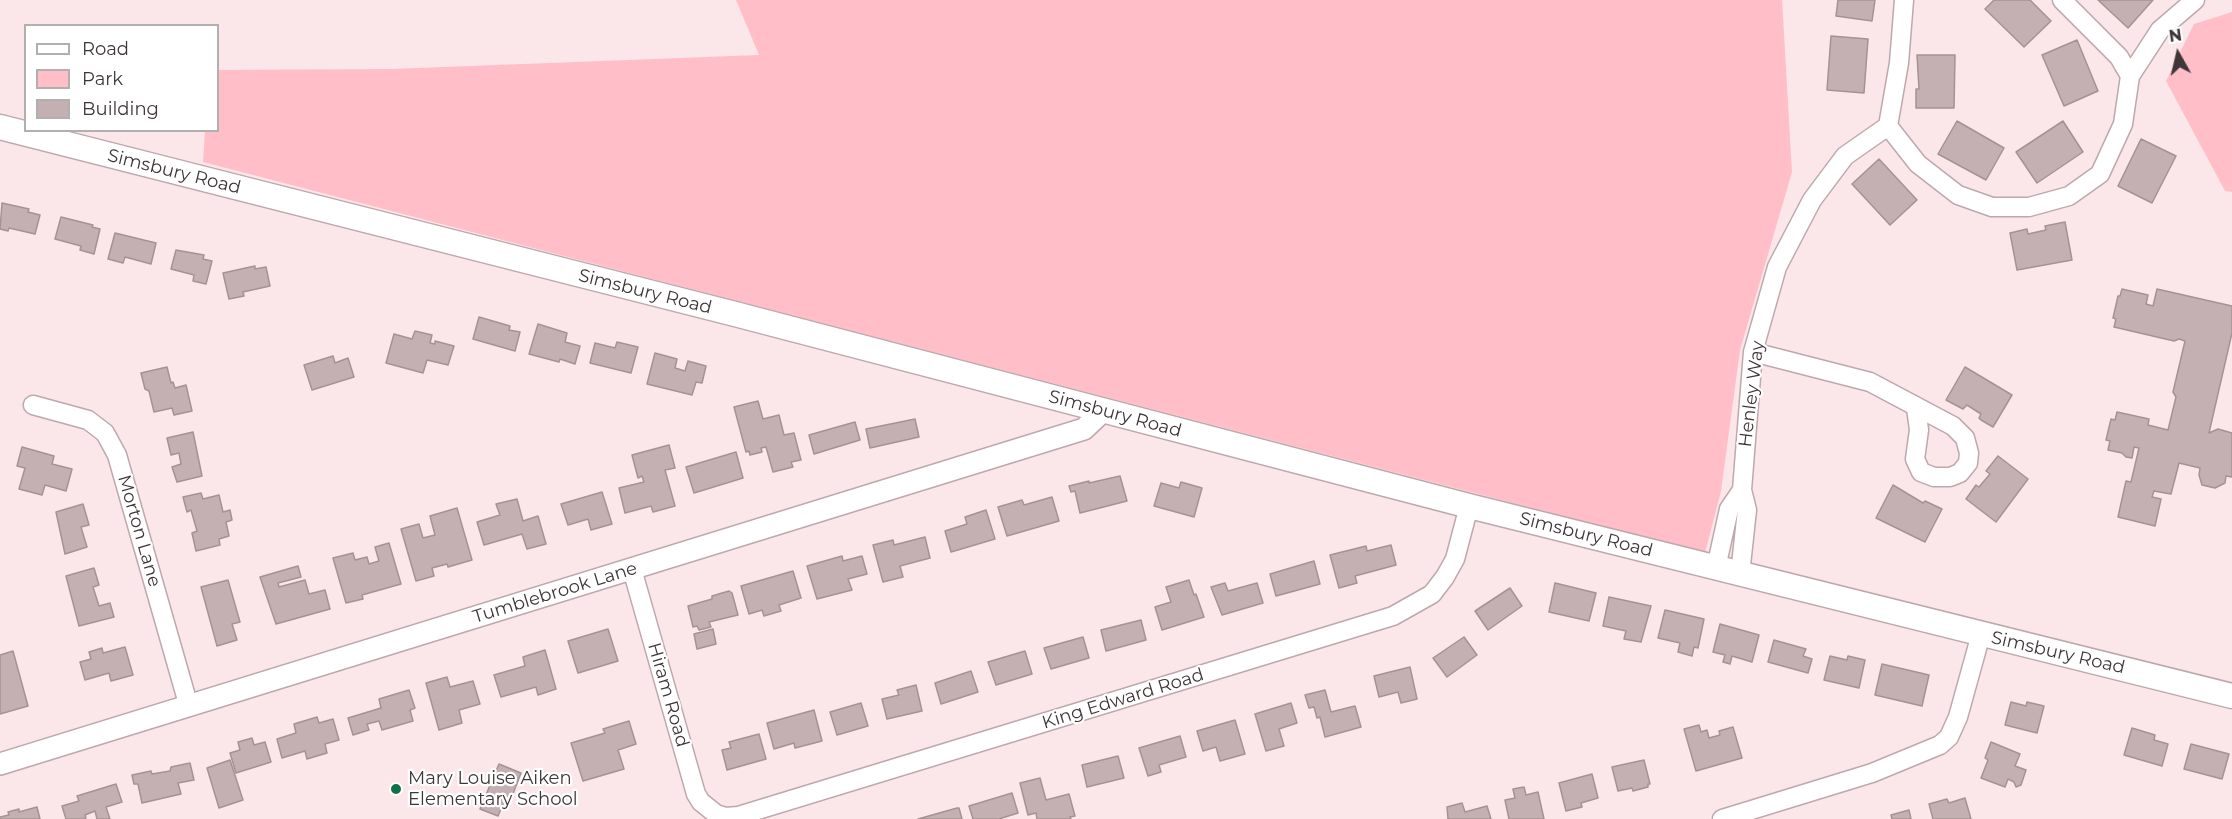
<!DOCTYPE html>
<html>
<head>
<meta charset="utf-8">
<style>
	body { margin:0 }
	#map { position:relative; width:2232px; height:819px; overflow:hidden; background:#fbe6e9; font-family:Montserrat,sans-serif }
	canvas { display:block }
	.legend { position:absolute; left:24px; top:24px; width:195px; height:108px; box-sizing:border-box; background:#fff; border:2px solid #b2afaf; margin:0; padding:8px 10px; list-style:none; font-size:18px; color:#3f3638 }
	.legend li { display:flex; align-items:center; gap:12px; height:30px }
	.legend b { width:30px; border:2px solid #b2afaf }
	.north { position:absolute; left:2148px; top:24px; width:60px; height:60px; -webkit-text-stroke:4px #fff; paint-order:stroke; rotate:352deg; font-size:16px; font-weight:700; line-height:24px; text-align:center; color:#3f3638 }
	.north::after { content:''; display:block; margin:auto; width:21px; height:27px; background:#3f3638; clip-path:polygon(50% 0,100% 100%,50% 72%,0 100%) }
</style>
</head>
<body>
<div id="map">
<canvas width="2232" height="819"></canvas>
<ul class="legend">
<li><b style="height:8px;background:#fff"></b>Road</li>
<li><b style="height:16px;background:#ffbec8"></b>Park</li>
<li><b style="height:16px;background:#c4b0b2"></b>Building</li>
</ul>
<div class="north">N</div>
</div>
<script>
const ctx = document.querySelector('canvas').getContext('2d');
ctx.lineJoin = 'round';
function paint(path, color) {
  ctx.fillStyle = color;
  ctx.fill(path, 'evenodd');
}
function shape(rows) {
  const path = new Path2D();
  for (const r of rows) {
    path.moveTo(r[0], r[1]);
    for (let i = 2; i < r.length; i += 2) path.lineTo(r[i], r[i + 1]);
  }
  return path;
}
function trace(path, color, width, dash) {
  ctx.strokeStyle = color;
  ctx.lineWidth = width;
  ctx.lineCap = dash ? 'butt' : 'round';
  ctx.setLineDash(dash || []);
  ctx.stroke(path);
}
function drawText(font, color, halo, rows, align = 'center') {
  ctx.font = font + ' Montserrat,sans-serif';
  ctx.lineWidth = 4.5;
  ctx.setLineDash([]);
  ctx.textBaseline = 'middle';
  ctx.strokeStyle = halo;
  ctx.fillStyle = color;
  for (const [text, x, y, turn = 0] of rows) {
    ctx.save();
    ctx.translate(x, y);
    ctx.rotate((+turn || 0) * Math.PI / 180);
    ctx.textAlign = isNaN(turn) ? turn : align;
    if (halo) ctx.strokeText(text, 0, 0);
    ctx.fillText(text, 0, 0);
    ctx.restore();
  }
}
paint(shape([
	[736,0,1782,0,1792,172,1740,350,1721,491,1705,553,203,162,205,131,218,130,218,70,392,69,759,55],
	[2232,12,2232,192,2225,191,2166,81,2194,24]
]), '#ffbec8');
const building = shape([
	[1838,0,1875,0,1872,21,1836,16,1838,0],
	[1994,0,2030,0,2051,21,2024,47,1985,9,1994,0],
	[2098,0,2153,0,2128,28,2098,0],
	[1831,36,1868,39,1864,93,1827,90,1831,36],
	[2077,40,2098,91,2064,106,2042,55,2077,40],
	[1917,55,1955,55,1954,108,1916,108,1916,89,1919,89,1917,55],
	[1957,121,2004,148,1986,180,1938,154,1957,121],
	[2063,121,2083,152,2037,183,2016,152,2063,121],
	[2141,139,2176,156,2152,203,2118,186,2141,139],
	[1879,159,1917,200,1890,225,1852,184,1879,159],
	[2,203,29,209,28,212,40,215,35,234,9,228,8,231,0,229,2,203],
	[61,217,93,225,92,227,100,229,94,254,80,250,81,246,55,239,61,217],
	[2065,222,2072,260,2017,270,2010,233,2027,229,2028,234,2046,230,2045,226,2065,222],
	[115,233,156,243,151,264,125,257,123,263,108,259,115,233],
	[176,250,204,255,203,259,212,261,206,284,193,281,194,275,171,269,176,250],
	[255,266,255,269,266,267,270,286,243,292,244,296,229,299,223,273,255,266],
	[2122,289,2148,295,2146,304,2153,306,2157,289,2232,306,2232,333,2209,433,2218,429,2232,433,2232,477,2226,476,2225,483,2215,488,2202,485,2199,475,2200,468,2179,463,2171,494,2154,491,2152,497,2161,499,2155,526,2118,517,2126,481,2131,482,2139,448,2134,447,2132,458,2126,457,2122,453,2108,450,2110,441,2106,440,2111,419,2115,420,2117,412,2149,419,2148,425,2168,430,2176,397,2173,392,2185,341,2179,339,2174,341,2114,327,2116,319,2113,318,2118,296,2120,296,2122,289],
	[479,317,510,326,509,330,520,332,515,351,473,339,479,317],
	[538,324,567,333,565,342,580,346,575,364,560,359,559,362,529,354,538,324],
	[415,331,432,335,430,343,435,344,435,341,454,346,448,365,427,360,423,373,386,363,394,334,412,339,415,331],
	[617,342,638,347,631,373,590,363,595,343,615,348,617,342],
	[655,353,677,359,675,368,685,371,688,361,706,366,702,383,696,382,692,395,647,384,655,353],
	[333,356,335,363,348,358,354,377,312,390,304,365,333,356],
	[167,367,171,383,173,382,175,388,186,385,192,411,174,415,172,408,154,412,149,391,145,389,141,373,167,367],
	[1965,367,2012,395,1993,427,1981,420,1979,418,1981,414,1967,405,1963,409,1946,400,1965,367],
	[758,401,763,419,779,415,784,435,794,433,801,460,791,462,793,467,773,472,766,447,761,448,762,452,750,455,749,451,746,452,734,407,758,401],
	[915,419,919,437,870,448,866,429,915,419],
	[855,422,860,440,814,454,809,435,855,422],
	[193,432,202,476,177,482,172,467,181,464,179,453,171,455,167,438,193,432],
	[669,445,675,468,665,470,675,506,653,512,651,506,625,513,619,488,644,482,642,476,638,478,632,455,669,445],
	[22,447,54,456,52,464,72,469,66,491,45,485,42,495,19,489,25,468,17,466,22,447],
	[736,452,743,478,694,493,686,467,736,452],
	[1998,456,2028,479,1996,522,1966,499,1976,485,1979,487,1990,474,1986,471,1998,456],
	[1120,476,1127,501,1080,513,1075,491,1071,492,1069,486,1089,481,1089,483,1120,476],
	[1181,482,1202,488,1194,517,1154,506,1161,483,1179,488,1181,482],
	[1893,485,1923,503,1925,501,1942,509,1925,542,1876,518,1893,485],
	[602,492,612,524,591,530,588,519,568,525,561,504,602,492],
	[201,493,203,499,219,495,223,512,230,510,232,520,226,522,229,536,219,539,220,545,196,551,192,533,197,531,191,510,187,512,183,497,201,493],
	[1052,497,1059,521,1007,536,998,507,1022,500,1024,505,1052,497],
	[517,499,523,521,538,516,546,544,527,549,522,534,484,545,477,522,500,515,496,504,517,499],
	[83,504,89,525,81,527,87,547,65,554,56,512,83,504],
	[457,508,472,560,448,567,447,564,432,568,434,576,416,581,401,529,419,524,423,538,435,535,430,516,457,508],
	[986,510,995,539,951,552,945,531,967,524,965,517,986,510],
	[925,537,930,558,900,566,903,577,883,582,873,545,893,540,894,545,925,537],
	[389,543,401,584,362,595,363,599,346,603,333,558,353,553,355,560,367,557,369,564,379,561,375,547,389,543],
	[1391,545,1396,565,1355,576,1357,583,1339,588,1330,555,1366,546,1367,551,1391,545],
	[842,556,843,561,862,556,867,574,848,579,852,590,817,599,807,566,842,556],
	[1314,561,1320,584,1276,596,1270,574,1314,561],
	[298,566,301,577,278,583,279,587,305,580,309,594,325,590,330,609,276,624,260,577,298,566],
	[94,568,99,585,93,587,99,606,110,603,114,617,79,626,66,576,94,568],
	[793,571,801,598,779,605,781,611,764,616,762,610,749,614,741,586,793,571],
	[228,580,240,622,232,624,237,640,217,646,201,587,228,580],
	[1189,580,1194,595,1196,594,1204,617,1162,630,1155,607,1171,602,1166,587,1189,580],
	[1225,583,1228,591,1257,583,1263,603,1222,615,1211,587,1225,583],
	[1555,583,1596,593,1589,621,1549,612,1555,583],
	[1510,588,1522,606,1488,630,1475,611,1510,588],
	[729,591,732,593,738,615,709,622,711,627,699,630,697,626,693,627,688,606,712,599,712,596,729,591],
	[1609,597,1651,606,1641,642,1624,639,1626,631,1603,626,1609,597],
	[1665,610,1704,619,1698,648,1694,647,1692,656,1678,652,1680,643,1658,638,1665,610],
	[1141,620,1146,640,1106,651,1101,630,1141,620],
	[1720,624,1759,635,1752,662,1732,656,1730,664,1723,662,1725,655,1713,652,1720,624],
	[608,629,618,661,578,673,568,641,608,629],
	[713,629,716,644,697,649,694,634,713,629],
	[1083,637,1089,658,1051,669,1044,648,1083,637],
	[1464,637,1477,655,1447,677,1433,658,1464,637],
	[1774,640,1806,649,1803,656,1812,659,1808,673,1768,662,1774,640],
	[125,647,133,675,111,681,109,673,85,680,80,662,91,659,89,652,102,648,103,653,125,647],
	[545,650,556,689,538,695,536,687,501,697,494,675,525,666,523,657,545,650],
	[13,651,28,706,0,714,0,655,13,651],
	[1025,651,1032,674,996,685,988,662,1025,651],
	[1830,656,1847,660,1848,656,1865,660,1859,688,1824,680,1830,656],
	[1882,664,1929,675,1922,706,1875,695,1882,664],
	[1410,667,1417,699,1401,703,1398,692,1379,697,1374,676,1410,667],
	[971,671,978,692,941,704,935,683,971,671],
	[447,677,450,687,473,681,480,704,459,710,462,723,439,730,426,683,447,677],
	[916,685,922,711,887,719,882,699,899,695,897,690,916,685],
	[409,690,415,708,410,710,413,721,382,730,379,721,367,724,369,730,353,735,348,718,381,708,379,699,409,690],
	[1325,690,1331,712,1355,706,1361,727,1325,737,1320,717,1317,718,1314,707,1309,708,1305,695,1325,690],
	[2011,702,2026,706,2027,702,2044,706,2037,733,2005,725,2011,702],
	[861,703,868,726,837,735,830,712,861,703],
	[1291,703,1297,723,1279,729,1284,746,1266,751,1255,714,1291,703],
	[814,710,822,741,795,748,794,743,774,749,767,723,814,710],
	[317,717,319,723,333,719,339,740,325,744,327,753,307,759,305,751,282,758,277,739,296,733,294,724,317,717],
	[1235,720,1245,754,1220,761,1216,747,1203,751,1197,731,1235,720],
	[629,721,636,744,618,750,624,769,583,781,571,743,605,733,603,729,629,721],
	[1699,725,1701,732,1707,730,1709,738,1720,735,1719,731,1733,727,1742,758,1696,771,1684,729,1699,725],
	[2132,728,2155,735,2154,740,2168,744,2162,766,2124,755,2132,728],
	[759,734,766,759,727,770,722,750,731,748,729,742,759,734],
	[1180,736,1186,757,1159,765,1161,772,1148,776,1139,748,1180,736],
	[252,738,254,745,265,742,271,762,236,773,230,753,240,750,238,742,252,738],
	[1991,742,2020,754,2015,766,2026,770,2021,785,2016,787,2014,782,2008,779,2005,787,1981,778,1988,760,1985,758,1991,742],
	[2191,744,2229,754,2222,779,2184,769,2191,744],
	[1118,756,1124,778,1087,787,1082,765,1118,756],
	[230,760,243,800,219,808,207,768,230,760],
	[1644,760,1650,784,1648,784,1648,787,1633,791,1632,788,1618,791,1612,767,1644,760],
	[190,763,194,780,178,783,181,794,142,803,138,784,134,784,132,775,151,771,152,774,170,771,171,767,190,763],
	[499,764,521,773,511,799,506,797,498,816,480,809,499,764],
	[1592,774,1598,798,1581,803,1582,807,1566,811,1559,783,1592,774],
	[1040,778,1046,800,1069,794,1075,816,1070,817,1071,819,1037,819,1036,813,1028,815,1020,783,1040,778],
	[116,784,122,802,106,807,110,819,97,819,95,811,85,815,86,818,84,819,66,819,62,806,79,801,77,796,116,784],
	[1524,787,1526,795,1538,792,1544,819,1509,819,1505,800,1515,798,1513,789,1524,787],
	[1012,793,1018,813,999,819,973,819,969,806,1012,793],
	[1965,798,1971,819,1933,819,1929,804,1947,799,1949,803,1965,798],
	[1462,803,1465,812,1487,806,1491,819,1448,819,1447,807,1462,803],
	[37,807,40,819,0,819,0,817,9,815,8,812,19,809,19,812,37,807],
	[957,808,959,808,962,819,918,819,957,808],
	[1909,810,1911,819,1892,819,1891,815,1909,810]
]);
paint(building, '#c4b0b2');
trace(building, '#a59294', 1.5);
const minor = shape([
	[1904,0,1899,63,1888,126,1918,164,1958,195,1992,207,2029,207,2069,196,2100,174,2123,124,2130,76,2119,57,2062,0],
	[2130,76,2160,30,2195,0],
	[1753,352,1870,382,1953,426,1965,438,1969,453,1968,463,1960,473,1950,477,1934,477,1921,472,1915,459,1919,430,1916,408],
	[33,405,88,420,105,433,117,455,189,707],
	[1716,568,1729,509,1742,490],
	[632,569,696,794,701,802,716,814,726,817,738,816,1393,616,1432,594,1445,577,1455,559,1469,506],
	[1740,574,1747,510,1742,490,1753,352,1777,267,1812,200,1845,156,1888,126],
	[1722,819,1872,773,1940,745,1949,737,1958,717,1981,634]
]);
const tertiary = shape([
	[0,764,1084,429,1103,411]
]);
const secondary = shape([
	[0,127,735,314,1469,506,2232,696]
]);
trace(minor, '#bda9ab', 21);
trace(tertiary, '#bda9ab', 24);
trace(secondary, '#bda9ab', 27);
trace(minor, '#fff', 18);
trace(tertiary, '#fff', 21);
trace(secondary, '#fff', 24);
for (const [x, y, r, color] of [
	[396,789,6,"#0e7148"]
]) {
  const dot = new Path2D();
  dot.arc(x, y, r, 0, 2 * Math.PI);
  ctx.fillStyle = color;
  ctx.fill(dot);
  trace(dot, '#fff', 2);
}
drawText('18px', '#3f3638', '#fff', [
	["Simsbury Road",174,172,14],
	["Simsbury Road",645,292,14],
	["Henley Way",1752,394,-83],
	["Simsbury Road",1115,414,15],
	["Morton Lane",139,531,74],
	["Simsbury Road",1586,535,14],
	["Tumblebrook Lane",555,593,-17],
	["Simsbury Road",2058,653,13],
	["Hiram Road",668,695,74],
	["King Edward Road",1123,699,-17]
]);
drawText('18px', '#3f3638', '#fff', [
	["Mary Louise Aiken",408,779],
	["Elementary School",408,800]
], 'left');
</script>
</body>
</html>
